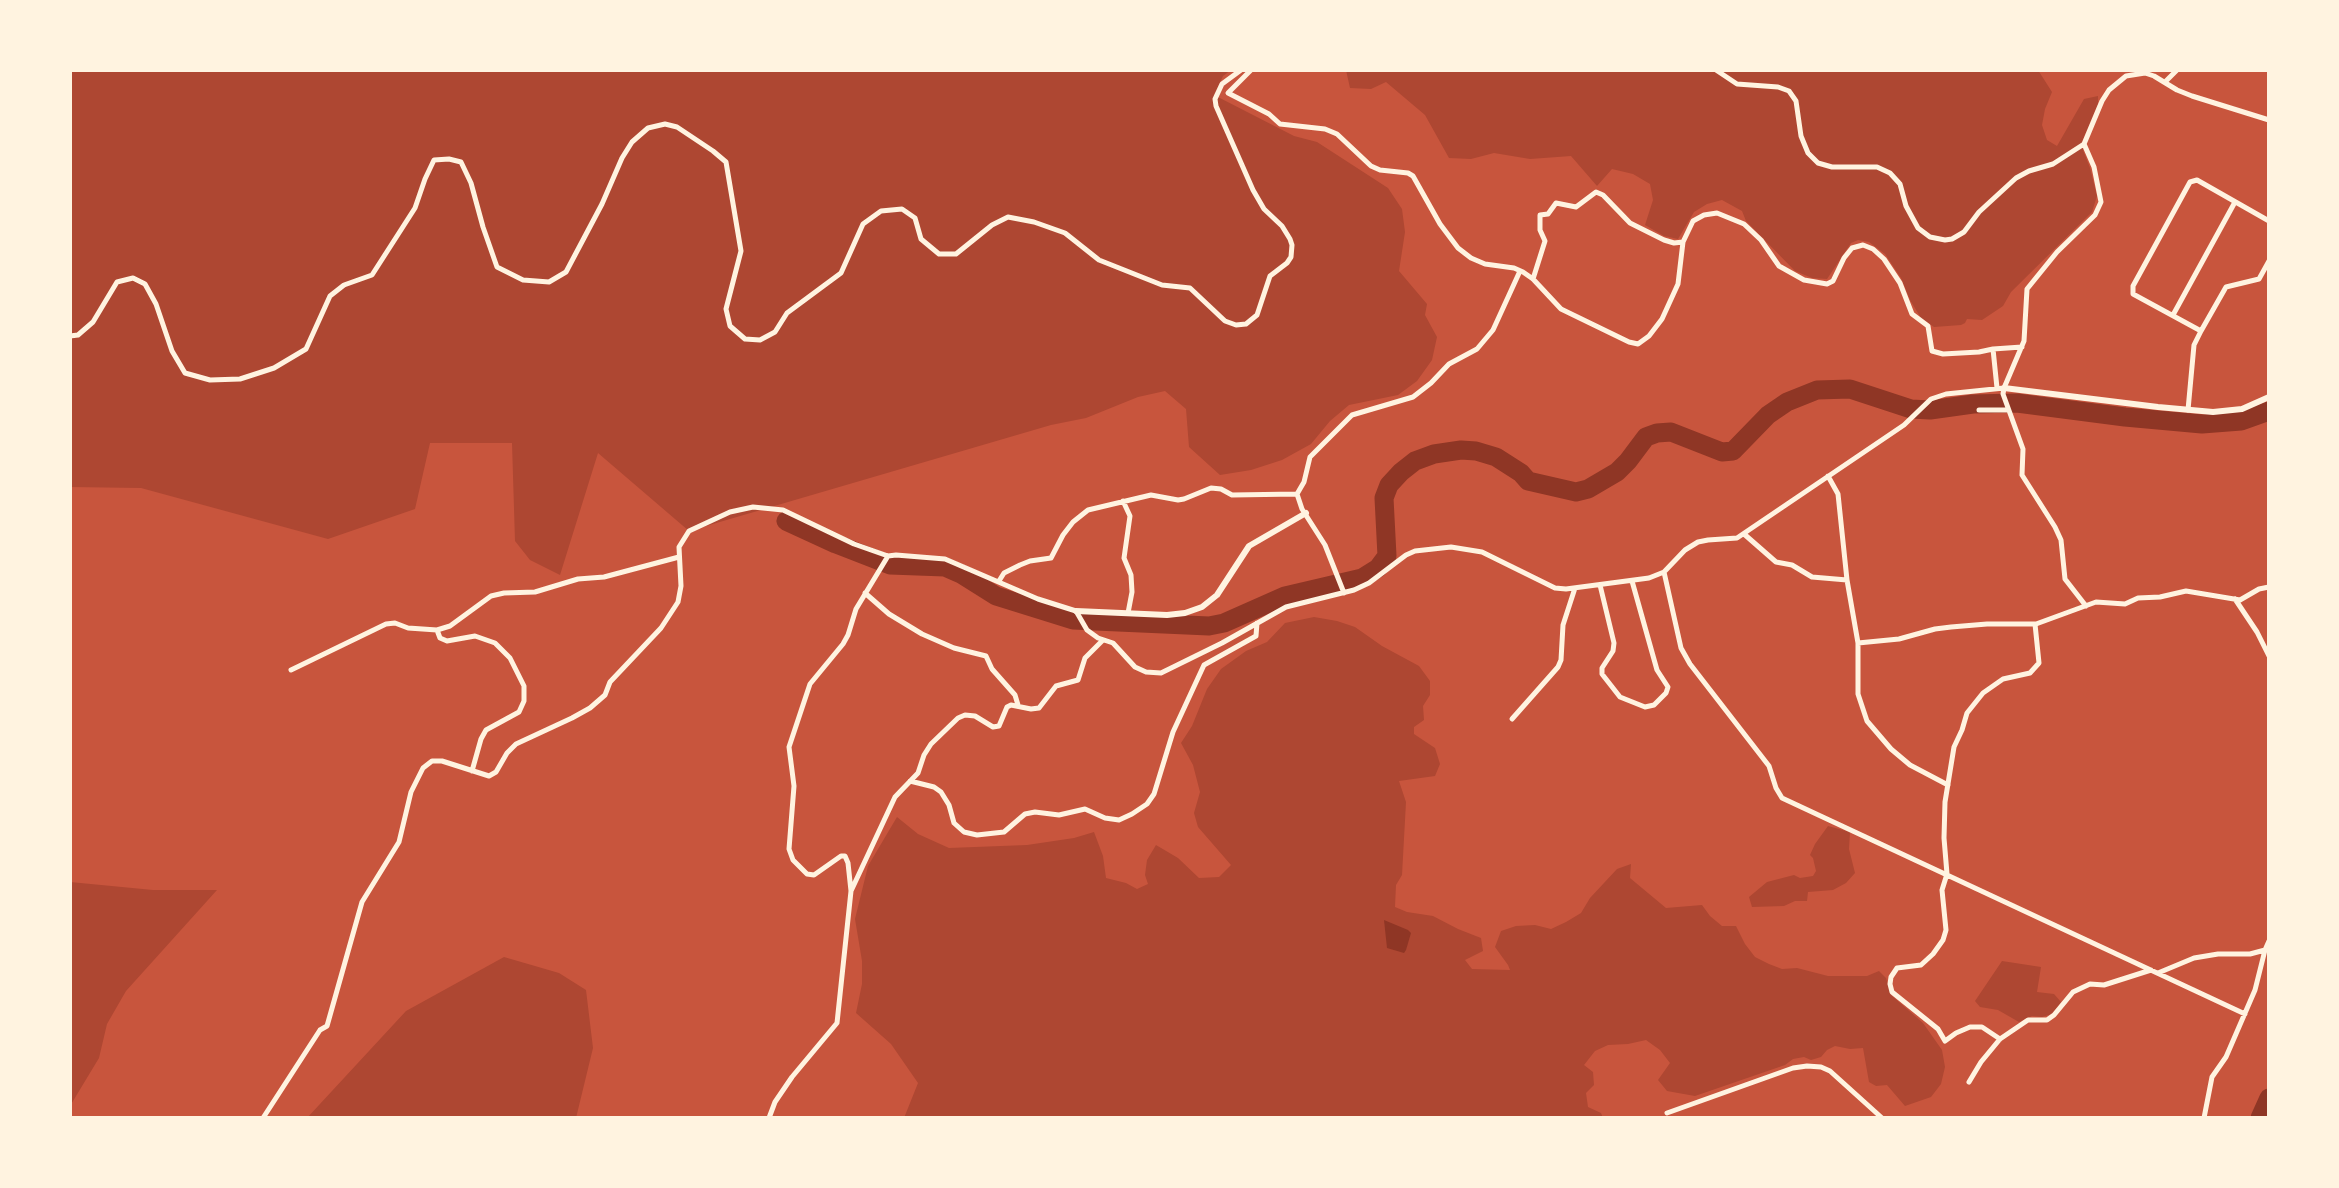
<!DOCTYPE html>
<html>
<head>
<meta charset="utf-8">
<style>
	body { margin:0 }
	#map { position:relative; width:2339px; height:1188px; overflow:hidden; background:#c8553d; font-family:"Asap Condensed",sans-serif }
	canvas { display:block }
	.frame { position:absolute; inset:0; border:72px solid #fff3e0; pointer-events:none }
</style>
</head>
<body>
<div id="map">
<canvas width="2339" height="1188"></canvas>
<div class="frame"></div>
</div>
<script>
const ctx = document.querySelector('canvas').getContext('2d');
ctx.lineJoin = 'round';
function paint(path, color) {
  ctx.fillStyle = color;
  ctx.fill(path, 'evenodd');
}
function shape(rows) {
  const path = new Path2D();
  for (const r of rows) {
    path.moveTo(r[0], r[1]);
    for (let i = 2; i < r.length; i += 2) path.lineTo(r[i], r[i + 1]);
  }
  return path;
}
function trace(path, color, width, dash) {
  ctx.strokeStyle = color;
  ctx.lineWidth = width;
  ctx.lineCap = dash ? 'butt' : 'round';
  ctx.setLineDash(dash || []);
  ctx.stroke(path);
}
paint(shape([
	[70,70,1231,70,1223,76,1214,95,1294,136,1317,142,1388,188,1402,209,1405,232,1399,271,1427,304,1425,315,1437,337,1432,360,1417,381,1398,395,1349,405,1330,421,1311,444,1282,460,1251,470,1220,475,1189,447,1186,409,1165,391,1138,397,1086,418,1051,425,689,531,598,453,560,575,530,560,515,541,512,443,430,443,415,509,328,539,141,488,70,487],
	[1346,70,2038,70,2052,92,2045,109,2042,125,2047,140,2057,146,2084,99,2098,96,2098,104,2082,142,2083,150,2090,168,2097,196,2092,212,2011,292,2003,306,1982,320,1967,319,1965,323,1961,325,1934,327,1921,318,1910,300,1901,278,1885,254,1869,242,1858,240,1851,243,1827,279,1812,278,1795,271,1746,221,1742,211,1722,200,1707,204,1694,212,1678,239,1664,236,1645,225,1653,200,1650,184,1633,174,1612,169,1597,186,1571,156,1530,159,1494,153,1471,159,1449,158,1425,115,1386,82,1371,89,1350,88],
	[1314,617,1337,621,1355,627,1382,646,1419,666,1430,681,1430,695,1423,706,1424,720,1414,727,1414,734,1435,748,1440,764,1435,776,1399,781,1406,802,1402,875,1396,885,1395,907,1407,912,1433,916,1458,929,1481,938,1483,951,1465,960,1472,969,1510,970,1508,965,1495,947,1501,931,1516,926,1535,925,1551,929,1566,922,1581,913,1590,898,1617,869,1631,864,1630,878,1666,908,1702,905,1710,916,1722,926,1736,926,1745,944,1755,957,1769,964,1782,969,1797,968,1828,976,1867,976,1879,971,1886,978,1891,995,1923,1023,1942,1050,1945,1067,1941,1084,1931,1097,1905,1106,1887,1085,1876,1086,1869,1082,1863,1048,1850,1049,1835,1046,1827,1050,1821,1057,1811,1060,1804,1057,1793,1059,1785,1065,1695,1096,1667,1091,1658,1080,1670,1063,1660,1050,1646,1040,1628,1044,1608,1045,1595,1051,1584,1065,1593,1072,1594,1085,1586,1093,1588,1107,1601,1113,1603,1118,904,1118,918,1083,891,1044,856,1013,862,984,862,961,855,919,868,866,897,817,918,834,949,848,1027,845,1074,838,1094,832,1103,856,1106,878,1126,883,1137,889,1148,884,1145,875,1147,860,1156,845,1178,858,1199,878,1219,877,1231,865,1198,827,1194,813,1200,792,1193,765,1181,743,1192,726,1207,689,1221,669,1246,651,1267,642,1285,623],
	[1828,826,1850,832,1849,849,1855,873,1846,883,1833,890,1808,892,1807,901,1795,901,1784,906,1752,907,1749,897,1767,882,1794,875,1800,878,1813,876,1816,871,1813,858,1810,855,1815,844],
	[70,882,153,890,217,890,126,991,107,1024,99,1058,70,1106],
	[504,957,559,973,586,990,593,1048,576,1118,307,1118,406,1011],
	[2002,961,2041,967,2037,992,2054,994,2061,1002,2052,1014,2042,1017,2032,1016,2019,1022,1998,1010,1980,1007,1975,1001]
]), '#ae4732');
paint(shape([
	[1384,920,1408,930,1411,933,1406,950,1404,953,1387,948]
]), '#8f3625');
trace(shape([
	[786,521,836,544,890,565,945,567,961,574,996,596,1073,620,1209,626,1224,623,1285,596,1362,578,1378,568,1387,556,1384,498,1389,485,1401,472,1415,461,1434,454,1461,450,1476,451,1496,457,1521,473,1528,481,1576,492,1588,489,1617,472,1628,461,1646,437,1657,433,1671,432,1722,452,1733,451,1768,415,1787,402,1817,390,1850,389,1911,409,1930,410,1973,404,2017,403,2125,417,2202,424,2241,421,2269,411],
	[2260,1118,2269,1098]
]), '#8f3625', 19);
trace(shape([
	[1251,70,1228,93,1269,114,1280,124,1325,129,1337,134,1371,166,1380,170,1408,173,1413,176,1440,224,1458,248,1471,258,1485,264,1514,268,1523,272,1533,279,1561,309,1629,342,1638,344,1649,336,1662,319,1678,284,1683,242,1693,221,1704,215,1717,213,1744,224,1761,240,1779,266,1804,280,1827,284,1833,281,1844,258,1852,248,1863,245,1873,249,1884,259,1900,283,1912,314,1928,326,1932,351,1943,354,1979,352,1993,349,1997,388],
	[1716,70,1737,84,1778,87,1789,91,1796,101,1801,136,1808,153,1818,163,1832,167,1877,167,1890,173,1900,184,1906,206,1918,228,1930,237,1945,240,1952,239,1964,232,1979,212,2016,178,2029,171,2053,164,2084,144,2102,101,2109,90,2126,76,2145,73,2154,76,2177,90,2192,96,2269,120],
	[2166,81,2177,70],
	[2084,144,2094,167,2101,202,2095,215,2057,252,2027,289,2024,341,2004,388,2003,394,2023,449,2022,475,2055,527,2061,540,2065,579,2086,606],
	[1533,279,1545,241,1540,230,1540,215,1548,214,1556,203,1576,207,1596,192,1603,195,1630,223,1664,240,1674,243,1683,242],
	[2173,315,2235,202],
	[2201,331,2133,294,2133,286,2190,182,2197,180,2269,221],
	[70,336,78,335,93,322,117,282,133,278,145,284,156,304,172,351,185,373,210,380,240,379,274,368,306,349,330,296,344,285,372,275,415,208,425,179,434,160,449,159,461,162,471,183,483,227,497,267,523,280,549,282,566,272,602,204,622,158,632,142,648,128,665,124,677,127,713,151,726,162,741,251,726,309,730,326,745,339,760,340,775,332,787,313,841,273,863,224,881,211,902,209,915,218,921,239,939,254,956,254,992,225,1008,217,1034,222,1065,233,1099,260,1162,285,1190,288,1225,321,1236,325,1246,324,1257,315,1270,276,1287,263,1291,257,1292,245,1290,239,1282,226,1264,209,1253,190,1216,106,1215,99,1222,84,1241,70],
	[1993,349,2022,347],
	[1979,410,2008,410],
	[2188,410,2194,345,2201,331,2226,287,2259,279,2269,261],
	[1828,476,1838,494,1847,580],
	[1297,494,1302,509,1325,545,1344,593],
	[1123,501,1130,516,1124,558,1131,575,1132,592,1128,613],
	[1744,534,1776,562,1792,565,1812,577,1847,580,1858,643,1858,694,1867,721,1891,749,1910,765,1948,785],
	[1664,572,1681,648,1690,664,1769,766,1776,788,1782,798,2245,1014],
	[999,581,1004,573,1020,565,1030,561,1051,558,1063,535,1073,522,1088,510,1151,495,1178,500,1184,499,1211,488,1221,489,1232,495,1297,494,1304,482,1310,457,1352,415,1413,397,1431,383,1449,364,1477,349,1493,330,1520,271],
	[1600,585,1614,643,1613,651,1602,668,1602,674,1620,697,1645,707,1654,705,1666,693,1668,687,1657,670,1632,581],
	[865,593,889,614,922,634,954,648,986,656,992,669,1015,695,1018,705],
	[2235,599,2257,632,2269,656],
	[437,630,440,638,447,641,475,636,495,643,510,658,524,686,524,701,519,712,486,730,481,739,472,771],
	[1858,643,1899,639,1935,629,1951,627,1987,624,2036,624,2096,602,2125,604,2138,598,2160,597,2186,591,2240,600,2259,589,2269,587],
	[291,670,386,624,395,623,408,628,437,630,450,626,491,596,504,593,535,592,578,579,604,577,679,557],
	[1512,719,1558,667,1561,660,1563,625,1575,588],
	[910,781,934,787,941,792,949,805,954,823,964,832,977,835,1004,832,1025,814,1035,812,1059,815,1085,809,1105,818,1119,820,1132,814,1147,804,1154,794,1173,732,1204,665,1256,636,1257,623],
	[851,891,895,797,918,773,924,755,931,744,958,718,965,715,975,716,993,727,999,726,1007,707,1011,705,1031,709,1039,708,1056,686,1078,680,1085,658,1103,640],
	[2158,973,2194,958,2218,954,2250,954,2265,950],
	[2000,1039,1982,1027,1970,1027,1956,1033,1945,1041,1938,1029,1892,992,1890,984,1891,977,1897,968,1921,965,1933,954,1943,940,1946,930,1942,890,1947,874,1944,838,1945,802,1954,747,1962,730,1967,713,1983,693,2003,679,2030,673,2039,663,2035,624],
	[1969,1082,1981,1062,2000,1039,2028,1020,2047,1020,2054,1015,2073,992,2090,984,2104,985,2151,970],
	[1667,1113,1793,1068,1807,1066,1821,1067,1830,1071,1882,1118],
	[263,1118,320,1030,327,1026,362,902,399,842,411,792,423,768,432,761,442,761,489,776,496,772,507,753,516,744,572,718,590,708,605,695,610,682,661,628,678,602,681,586,679,547,689,531,730,512,753,507,783,510,854,544,888,556,896,555,945,559,1038,599,1076,611,1087,630,1098,638,1113,643,1135,667,1146,672,1161,673,1222,643,1286,607,1354,590,1369,583,1406,555,1415,551,1451,547,1482,552,1555,588,1566,589,1649,578,1664,572,1685,550,1698,542,1708,540,1737,538,1904,425,1931,399,1946,394,2004,388],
	[769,1118,775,1102,792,1077,837,1023,851,891,848,863,845,856,841,856,814,875,807,874,793,860,789,849,794,786,789,747,810,684,843,644,848,635,856,609,888,556],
	[2204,1118,2212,1077,2226,1057,2255,990,2265,950,2269,941]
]), '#fff3e0', 5);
trace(shape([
	[2004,388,2158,407,2213,412,2242,409,2269,397],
	[1076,611,1167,615,1185,613,1202,607,1217,595,1249,546,1306,513]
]), '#fff3e0', 6);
</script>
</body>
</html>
